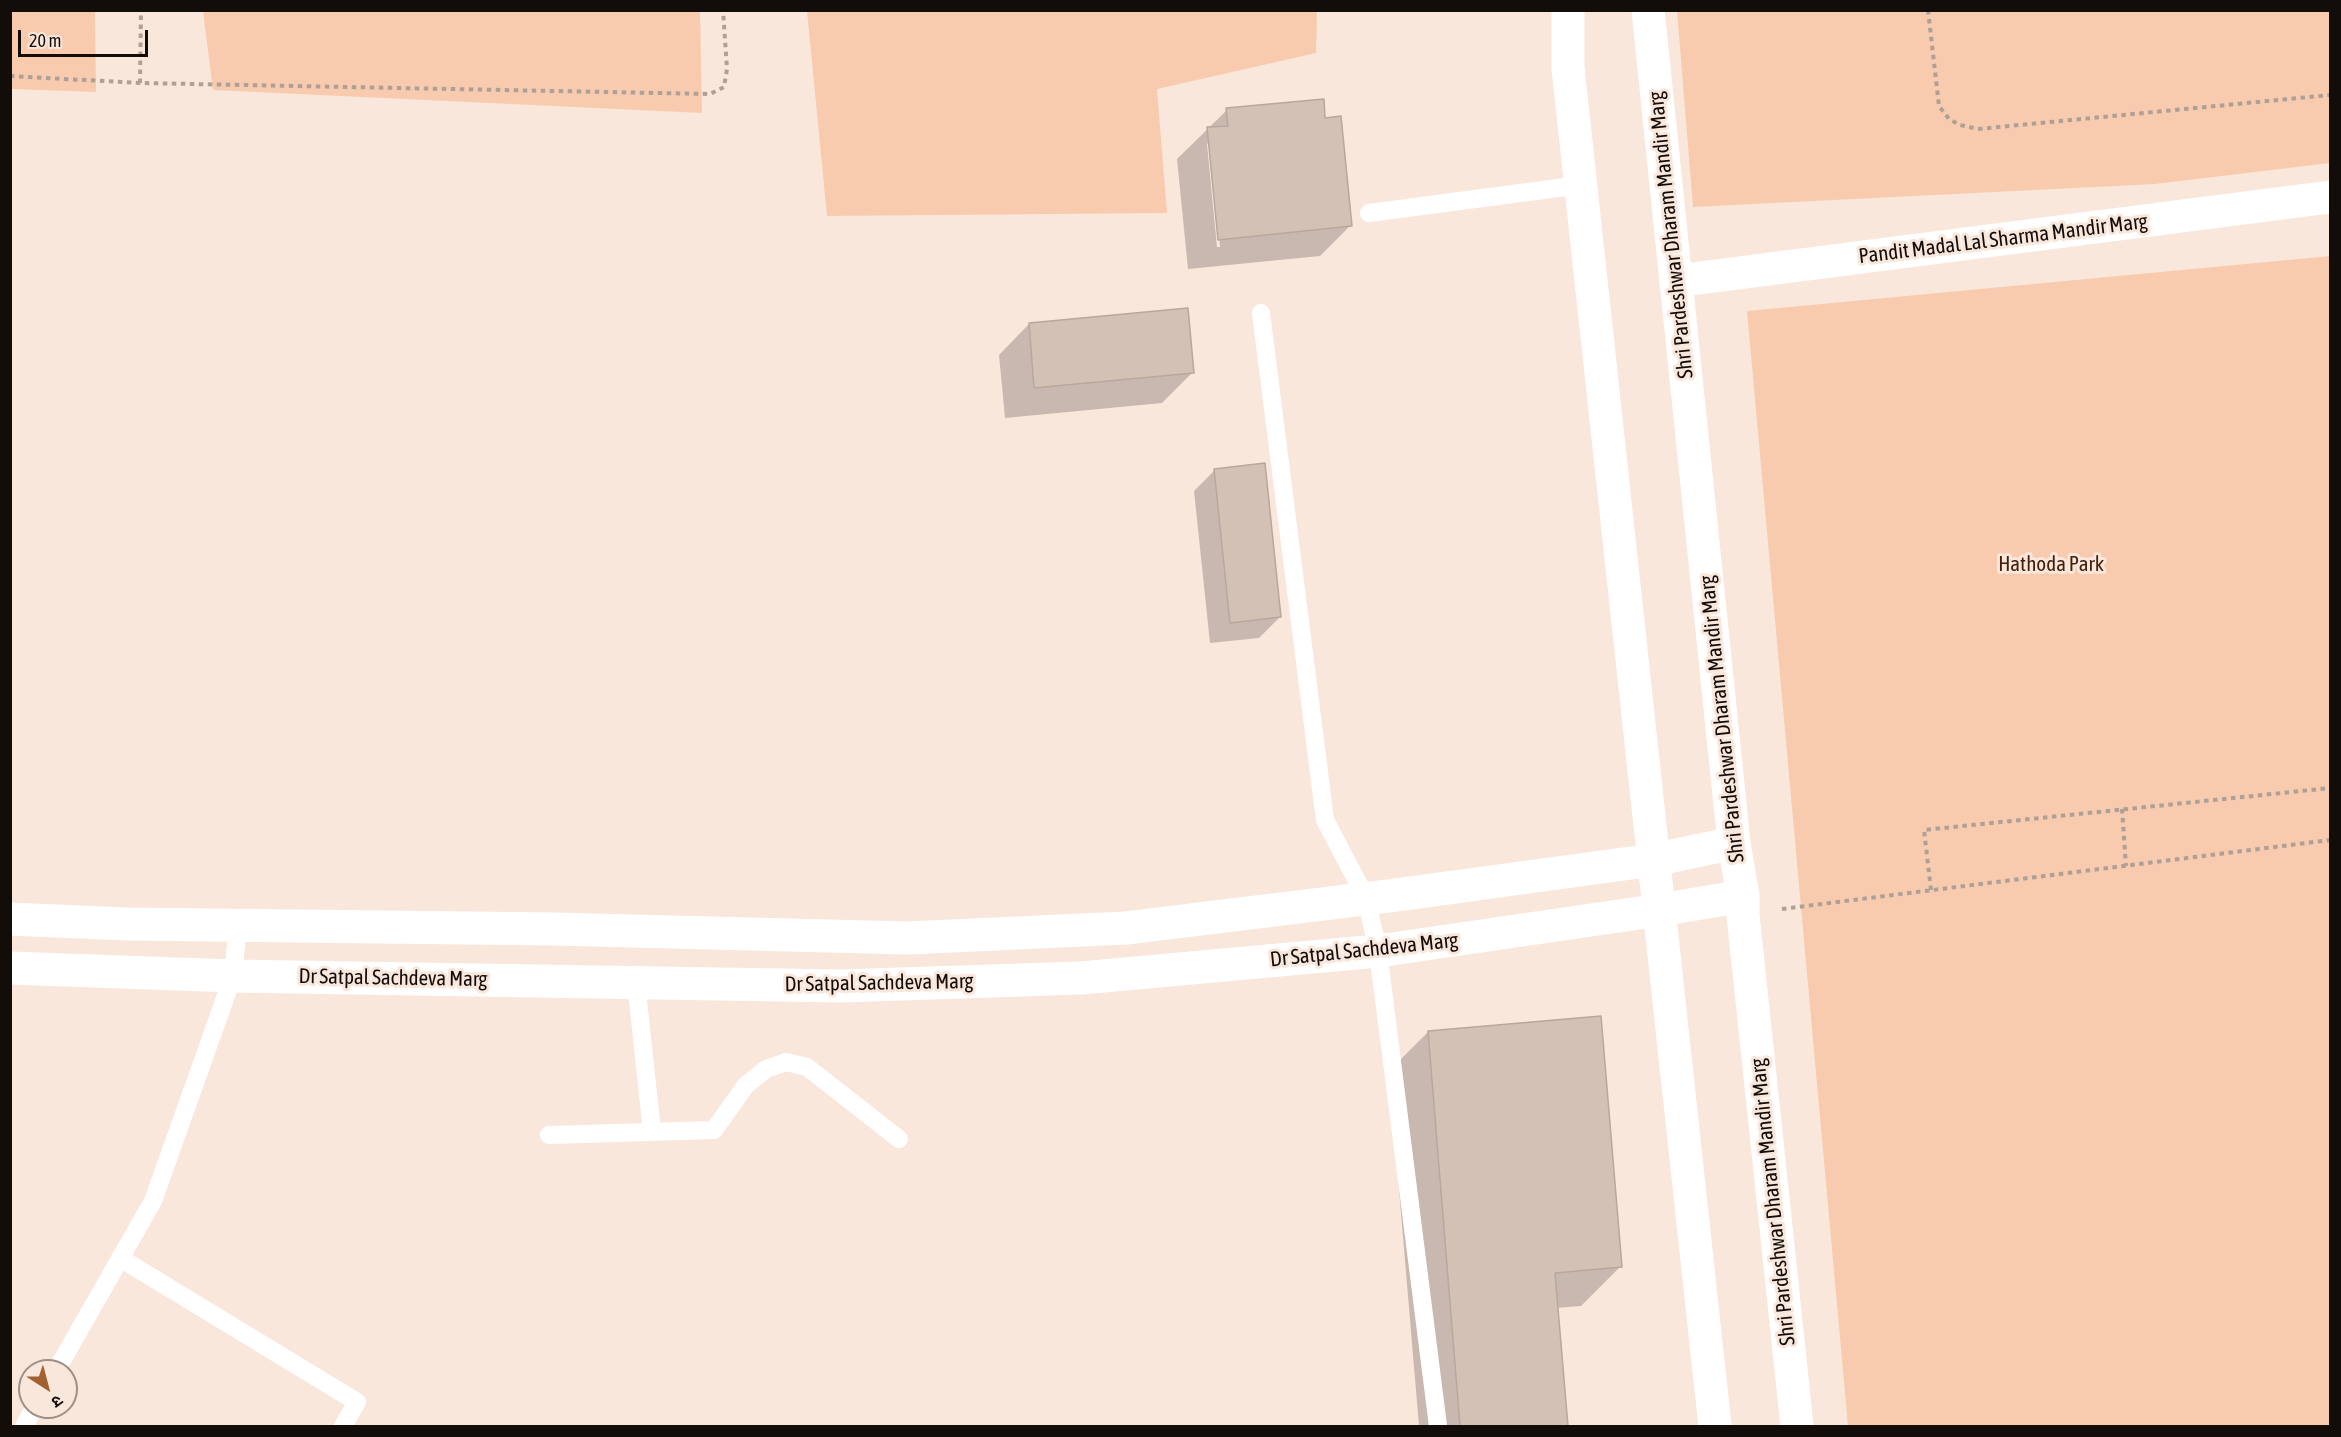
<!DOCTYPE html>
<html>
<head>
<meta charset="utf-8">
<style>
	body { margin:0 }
	#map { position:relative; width:2341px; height:1437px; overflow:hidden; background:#fae7dc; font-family:"Asap Condensed","Noto Sans Devanagari",sans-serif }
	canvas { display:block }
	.frame { position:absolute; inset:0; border:12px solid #130d0a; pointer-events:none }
	.north { position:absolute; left:18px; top:1359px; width:60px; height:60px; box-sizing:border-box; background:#fae7dc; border:2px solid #9e9088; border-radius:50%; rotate:144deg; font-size:16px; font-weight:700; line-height:24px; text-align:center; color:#130d0a }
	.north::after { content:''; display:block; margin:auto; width:21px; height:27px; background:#a36030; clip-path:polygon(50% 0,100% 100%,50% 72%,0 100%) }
	.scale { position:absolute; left:18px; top:30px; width:130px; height:27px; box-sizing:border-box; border:3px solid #130d0a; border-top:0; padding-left:8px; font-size:18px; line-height:21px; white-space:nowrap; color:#130d0a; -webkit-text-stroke:4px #fae7dc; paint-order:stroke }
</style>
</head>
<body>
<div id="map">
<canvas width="2341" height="1437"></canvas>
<div class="frame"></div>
<div class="north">उ</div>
<div class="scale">20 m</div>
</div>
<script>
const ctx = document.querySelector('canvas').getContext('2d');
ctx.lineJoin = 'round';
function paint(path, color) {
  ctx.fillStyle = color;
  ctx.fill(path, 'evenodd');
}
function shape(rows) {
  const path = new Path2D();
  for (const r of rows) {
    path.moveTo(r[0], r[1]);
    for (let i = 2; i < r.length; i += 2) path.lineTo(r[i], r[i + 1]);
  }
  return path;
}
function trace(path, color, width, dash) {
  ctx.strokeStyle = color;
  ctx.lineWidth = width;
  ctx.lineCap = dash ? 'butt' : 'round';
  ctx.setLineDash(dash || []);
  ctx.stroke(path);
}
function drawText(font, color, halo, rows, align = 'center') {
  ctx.font = font + ' "Asap Condensed",sans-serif';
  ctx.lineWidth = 6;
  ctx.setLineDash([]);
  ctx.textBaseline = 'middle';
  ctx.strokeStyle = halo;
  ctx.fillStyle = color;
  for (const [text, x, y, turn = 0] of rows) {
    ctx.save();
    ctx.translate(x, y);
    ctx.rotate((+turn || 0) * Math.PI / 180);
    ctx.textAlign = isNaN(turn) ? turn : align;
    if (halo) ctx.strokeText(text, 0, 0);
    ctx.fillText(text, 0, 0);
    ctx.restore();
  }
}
paint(shape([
	[11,10,95,11,96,92,11,89],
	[203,11,700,11,702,113,213,90],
	[807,11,1317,11,1316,53,1157,89,1167,213,827,216],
	[1677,11,2330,11,2330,163,2155,184,1693,207],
	[2330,256,2330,1426,1848,1426,1747,311]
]), '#f9cbae');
paint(shape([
	[1227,110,1324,120,1350,226,1320,256,1188,269,1177,159],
	[1210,141,1220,247,1217,247,1207,144],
	[1029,324,1192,373,1162,403,1005,418,999,355],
	[1215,470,1280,617,1259,638,1210,643,1194,491],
	[1428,1032,1620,1267,1581,1306,1556,1308,1566,1426,1419,1426,1389,1071]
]), '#0003');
const building = shape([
	[1324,99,1325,118,1341,116,1352,226,1218,240,1207,127,1228,126,1226,108,1324,99],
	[1188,308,1194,373,1034,388,1029,323,1188,308],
	[1265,463,1281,617,1230,623,1214,469,1265,463],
	[1601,1016,1622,1267,1555,1273,1568,1426,1460,1426,1428,1031,1601,1016]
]);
paint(building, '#d3c1b6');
trace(building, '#b9a79c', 1.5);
trace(shape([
	[1928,10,1939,106,1949,119,1960,125,1978,129,2330,95],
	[10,76,140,83,710,94,724,87,727,69,723,10],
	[140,83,141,10],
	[2122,809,2126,866],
	[1931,890,1924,830,2330,788],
	[1782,909,2330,840]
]), '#aea097', 4, [4.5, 4.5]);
trace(shape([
	[1369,213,1581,185],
	[1261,313,1325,820,1366,898,1378,951,1438,1426],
	[636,982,652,1131],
	[549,1135,714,1130,746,1085,766,1069,786,1062,807,1067,899,1139],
	[120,1258,357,1402,343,1426],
	[56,1371,153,1201,233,976,238,926],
	[24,1426,35,1407]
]), '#fff', 18);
trace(shape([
	[1676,281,2330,197]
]), '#fff', 33);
trace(shape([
	[1568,10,1568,68,1715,1426],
	[1648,10,1734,843,1743,896,1743,915,1797,1426],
	[10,919,127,924,554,929,908,938,1126,928,1396,895,1653,860,1734,843],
	[10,968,233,976,841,986,1081,978,1378,951,1660,910,1743,896]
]), '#fff', 33);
drawText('21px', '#130d0a', '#fae7dc', [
	["Shri Pardeshwar Dharam Mandir Marg",1671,235,-96],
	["Pandit Madal Lal Sharma Mandir Marg",2003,239,-7],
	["Shri Pardeshwar Dharam Mandir Marg",1722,719,-96],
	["Dr Satpal Sachdeva Marg",1364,950,-6],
	["Dr Satpal Sachdeva Marg",393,978,1],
	["Dr Satpal Sachdeva Marg",879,983,-1],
	["Shri Pardeshwar Dharam Mandir Marg",1773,1202,-96]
]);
drawText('21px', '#422108', '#fae7dc', [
	["Hathoda Park",2051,564]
]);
</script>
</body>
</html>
